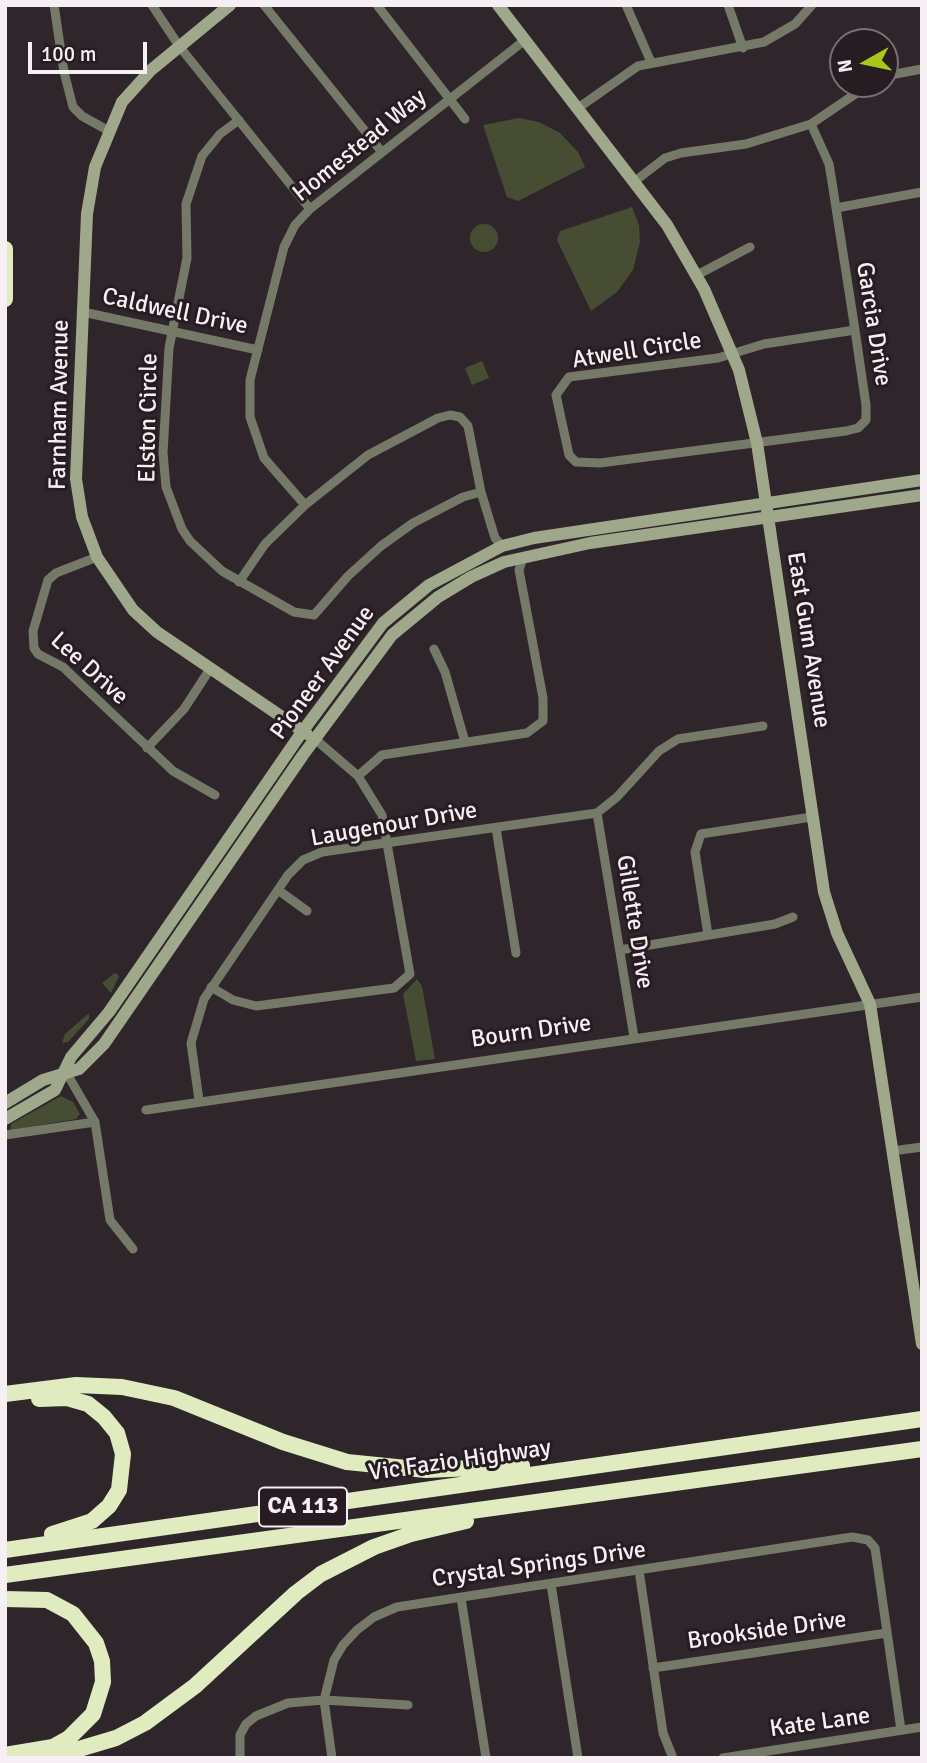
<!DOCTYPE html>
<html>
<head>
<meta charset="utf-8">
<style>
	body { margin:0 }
	#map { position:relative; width:927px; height:1763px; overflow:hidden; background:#2f262b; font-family:Signika,sans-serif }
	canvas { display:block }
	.frame { position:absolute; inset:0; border:7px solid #f6eff3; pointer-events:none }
	.north { position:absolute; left:829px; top:28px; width:70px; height:70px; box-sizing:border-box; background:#261c22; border:2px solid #797076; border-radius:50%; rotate:261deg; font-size:19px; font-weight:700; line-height:28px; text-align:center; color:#f6eff3 }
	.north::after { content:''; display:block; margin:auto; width:24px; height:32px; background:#a9c719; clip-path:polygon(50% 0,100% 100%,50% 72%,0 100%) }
	.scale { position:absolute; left:28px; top:42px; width:119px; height:32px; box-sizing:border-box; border:4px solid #f6eff3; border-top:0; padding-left:9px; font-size:21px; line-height:24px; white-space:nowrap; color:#f6eff3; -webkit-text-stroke:5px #261c22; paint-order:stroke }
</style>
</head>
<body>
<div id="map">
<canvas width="927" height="1763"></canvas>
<div class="frame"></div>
<div class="north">N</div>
<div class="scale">100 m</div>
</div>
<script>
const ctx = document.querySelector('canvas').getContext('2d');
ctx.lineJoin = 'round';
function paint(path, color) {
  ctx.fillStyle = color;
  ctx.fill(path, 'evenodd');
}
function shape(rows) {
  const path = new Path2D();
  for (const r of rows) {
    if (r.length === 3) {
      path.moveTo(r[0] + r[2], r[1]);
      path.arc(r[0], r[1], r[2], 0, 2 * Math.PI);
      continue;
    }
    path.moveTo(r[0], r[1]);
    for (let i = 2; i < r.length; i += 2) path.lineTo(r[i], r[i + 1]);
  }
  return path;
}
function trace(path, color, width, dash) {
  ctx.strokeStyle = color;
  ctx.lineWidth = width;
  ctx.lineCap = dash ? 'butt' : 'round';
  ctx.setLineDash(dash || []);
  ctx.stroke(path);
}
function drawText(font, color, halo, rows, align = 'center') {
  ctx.font = font + ' Signika,sans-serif';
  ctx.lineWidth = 6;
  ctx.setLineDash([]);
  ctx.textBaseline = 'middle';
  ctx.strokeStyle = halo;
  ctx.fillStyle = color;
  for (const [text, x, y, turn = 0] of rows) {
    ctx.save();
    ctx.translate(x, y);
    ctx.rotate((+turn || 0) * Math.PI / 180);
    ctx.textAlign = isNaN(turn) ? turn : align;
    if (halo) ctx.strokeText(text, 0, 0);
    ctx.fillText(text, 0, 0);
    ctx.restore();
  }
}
paint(shape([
	[519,118,539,122,560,133,578,152,585,167,518,201,507,197,483,125],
	[632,207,639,225,640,242,633,270,617,292,591,311,557,240,560,231],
	[484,238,14],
	[482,361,489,378,472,385,465,368],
	[115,973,119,976,111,993,102,983],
	[417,979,422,986,435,1059,416,1061,403,994],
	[89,1013,89,1019,68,1042,62,1043,65,1034],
	[61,1096,73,1102,80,1114,76,1119,10,1130,11,1124]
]), '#464d33');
trace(shape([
	[54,5,64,72,73,107,82,116,109,131],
	[152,5,179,46,310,209],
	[264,5,381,151],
	[377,5,465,119],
	[626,5,651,62],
	[728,5,743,48],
	[885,76,922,69],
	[578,108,638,66,764,42,795,24,812,5],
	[239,120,220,134,202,156,186,204,187,258,169,348,163,453,166,487,182,529,190,541,222,571,294,612,314,615,348,576,381,546,413,523,463,497,481,492],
	[811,124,829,164,832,182,836,208,855,330,866,405,866,420,858,428,846,431,600,463,576,462,569,455,556,395,569,377,718,358,764,344,855,330],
	[635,181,665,158,681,153,746,144,811,124,870,84],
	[836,208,922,192],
	[697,275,750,247],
	[83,312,258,350],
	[305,505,264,458,250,417,250,380,284,247,295,225,310,209,525,40],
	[97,557,56,573,48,580,33,631,34,648,38,654,63,667,173,771,215,795],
	[239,582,265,544,305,505,368,455,438,418,450,415,460,417,468,426,481,492,495,538,502,546],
	[434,649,445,672,465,742],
	[147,748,184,709,210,669],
	[358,776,382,755,527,733,543,721,543,698,519,570,523,558],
	[597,813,634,1037],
	[597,813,617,797,659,751,678,739,763,726],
	[496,828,516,953],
	[278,890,307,911],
	[708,935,695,852,701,834,812,817],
	[620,950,775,924,793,917],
	[211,987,233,1000,256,1006,394,988,410,974,382,815,358,776,315,739],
	[66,1072,95,1122,110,1220,133,1249],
	[199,1100,191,1043,204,999,288,875,303,860,322,852,597,813],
	[146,1110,922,997],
	[5,1135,95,1122],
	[892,1151,922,1147],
	[639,1570,663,1733,673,1758],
	[551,1584,578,1758],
	[461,1598,486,1758],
	[653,1668,887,1633],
	[240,1758,240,1735,246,1724,256,1716,288,1703,324,1700,408,1705],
	[332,1758,324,1700,334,1660,343,1645,357,1630,374,1617,397,1607,852,1537,868,1540,875,1548,901,1730],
	[723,1758,922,1727]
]), '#757a68', 9);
trace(shape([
	[230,5,151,70,122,102,95,167,87,214,76,479,82,517,97,557,133,610,157,632,307,734],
	[498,5,667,225,704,289,739,370,757,443,824,892,837,933,870,1004,922,1344],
	[5,1103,43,1080,79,1069,104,1044,303,755,392,635,438,597,471,577,504,562,590,543,922,495],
	[5,1119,55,1090,71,1057,109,1012,302,732,383,623,429,585,502,546,534,538,922,480]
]), '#a0a88c', 12);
trace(shape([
	[5,249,5,299],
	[5,1394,76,1385,122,1387,174,1398,283,1442,347,1462,426,1470,522,1466],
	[39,1399,67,1398,88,1404,104,1417,117,1433,123,1454,119,1490,109,1506,92,1521,52,1534],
	[5,1550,922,1419],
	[5,1575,922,1449],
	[5,1599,47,1600,73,1614,96,1643,102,1661,103,1682,93,1714,69,1738,53,1747,5,1755],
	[49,1758,116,1738,145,1723,195,1686,296,1593,321,1574,374,1547,411,1534,466,1521]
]), '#e0ecc0', 16);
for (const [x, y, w] of [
	[303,1507,88]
]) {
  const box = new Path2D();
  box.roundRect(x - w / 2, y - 19.5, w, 39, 5);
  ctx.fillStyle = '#261c22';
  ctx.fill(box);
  trace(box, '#f6eff3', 2);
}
drawText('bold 23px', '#f6eff3', null, [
	["CA 113",303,1507]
]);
drawText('24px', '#f6eff3', '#261c22', [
	["Homestead Way",360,146,-39],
	["Caldwell Drive",175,312,12],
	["Garcia Drive",873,324,81],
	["Atwell Circle",637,351,-9],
	["Farnham Avenue",60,405,-89],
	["Elston Circle",149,418,-89],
	["East Gum Avenue",808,640,81],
	["Lee Drive",89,669,42],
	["Pioneer Avenue",323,673,-54],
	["Laugenour Drive",394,825,-10],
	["Gillette Drive",634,922,81],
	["Bourn Drive",531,1032,-8],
	["Vic Fazio Highway",460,1461,-8],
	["Crystal Springs Drive",539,1565,-8],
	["Brookside Drive",767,1631,-8],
	["Kate Lane",820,1723,-8]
]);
</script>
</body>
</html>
